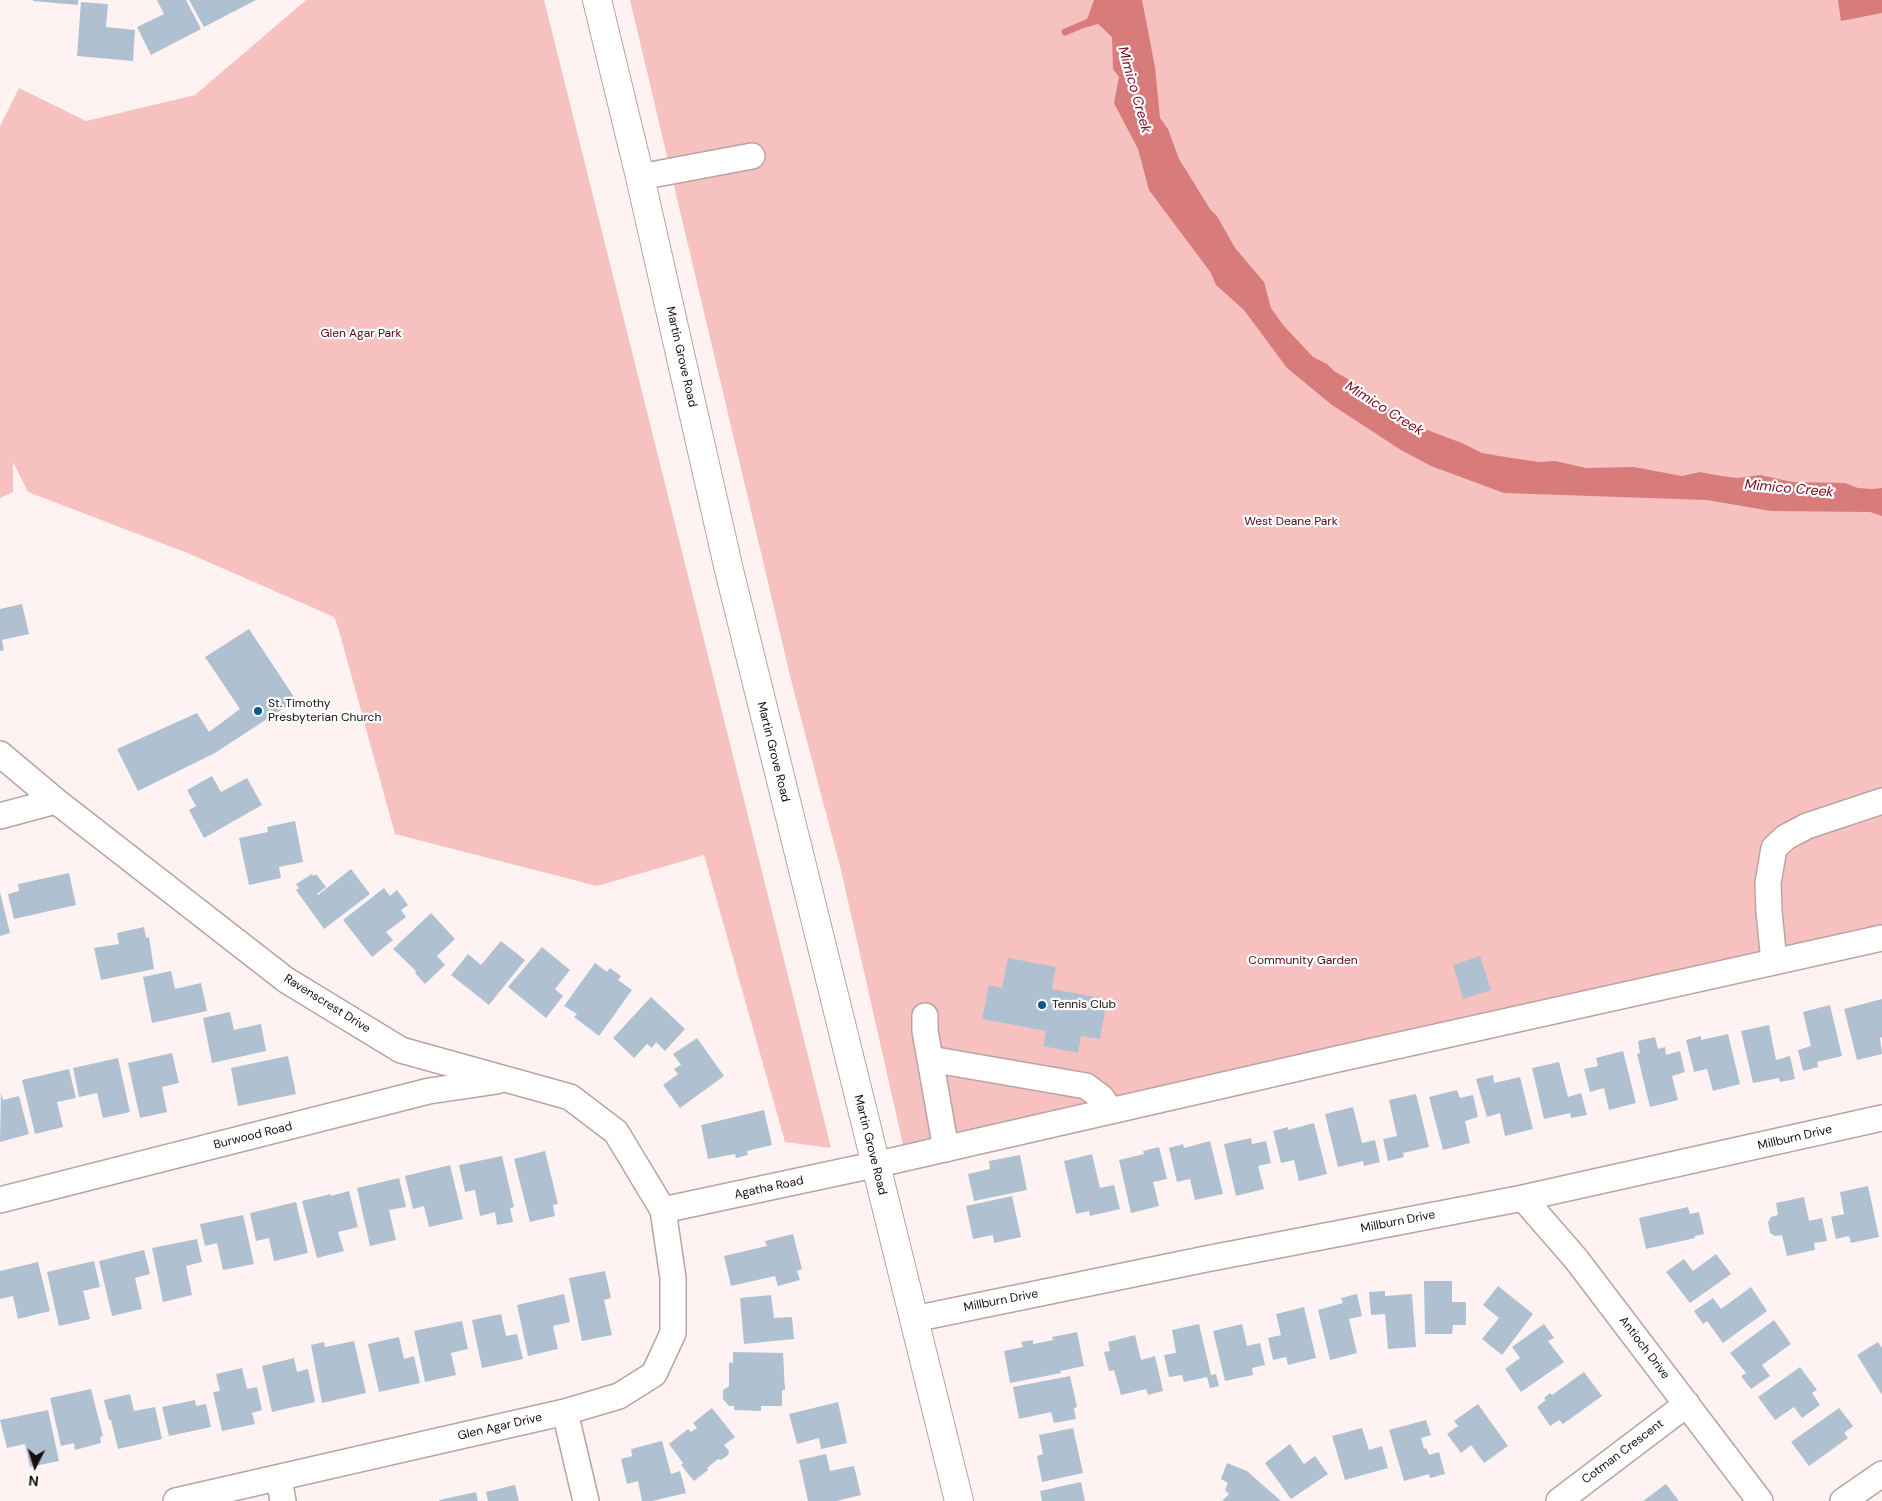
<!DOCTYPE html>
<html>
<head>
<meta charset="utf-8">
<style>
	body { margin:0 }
	#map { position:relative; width:1882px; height:1501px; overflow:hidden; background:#fef3f2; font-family:"DM Sans",sans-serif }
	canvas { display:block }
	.north { position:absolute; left:10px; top:1441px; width:50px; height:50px; -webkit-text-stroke:4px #fff; paint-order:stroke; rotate:185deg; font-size:14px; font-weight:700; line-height:20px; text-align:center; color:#170e0e }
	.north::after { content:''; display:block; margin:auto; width:18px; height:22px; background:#170e0e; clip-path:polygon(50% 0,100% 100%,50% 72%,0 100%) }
</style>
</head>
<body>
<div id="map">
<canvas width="1882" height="1501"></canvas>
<div class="north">N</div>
</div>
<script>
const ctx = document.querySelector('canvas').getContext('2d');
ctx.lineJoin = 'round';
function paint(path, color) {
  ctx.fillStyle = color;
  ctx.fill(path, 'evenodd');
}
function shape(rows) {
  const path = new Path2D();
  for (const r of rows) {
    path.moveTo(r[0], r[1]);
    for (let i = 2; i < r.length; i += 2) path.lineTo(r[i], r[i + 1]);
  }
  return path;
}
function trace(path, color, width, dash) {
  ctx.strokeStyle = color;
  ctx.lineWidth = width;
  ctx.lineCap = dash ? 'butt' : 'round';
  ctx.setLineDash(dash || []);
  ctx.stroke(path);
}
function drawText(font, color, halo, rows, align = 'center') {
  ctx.font = font + ' "DM Sans",sans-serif';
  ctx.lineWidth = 4.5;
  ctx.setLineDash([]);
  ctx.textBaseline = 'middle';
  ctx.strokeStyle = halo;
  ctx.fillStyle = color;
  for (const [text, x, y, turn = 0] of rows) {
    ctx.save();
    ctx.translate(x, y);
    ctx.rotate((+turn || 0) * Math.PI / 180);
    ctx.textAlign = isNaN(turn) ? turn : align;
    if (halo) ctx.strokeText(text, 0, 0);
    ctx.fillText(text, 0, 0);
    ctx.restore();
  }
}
paint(shape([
	[306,0,544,0,831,1148,785,1142,704,855,597,886,395,834,338,627,334,617,190,554,28,492,13,462,13,492,0,498,0,126,19,88,86,121,195,95],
	[630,0,1882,0,1882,932,904,1149,841,870,793,688]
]), '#f7c1c0');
paint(shape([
	[1094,0,1142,0,1155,67,1160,118,1168,129,1179,159,1210,209,1217,216,1235,248,1264,282,1271,308,1283,325,1313,357,1327,364,1334,371,1356,384,1379,403,1427,430,1462,443,1482,453,1505,457,1539,462,1555,461,1586,468,1634,467,1682,476,1700,472,1721,476,1738,478,1760,475,1792,482,1845,483,1858,488,1873,489,1882,488,1882,516,1870,512,1771,511,1707,500,1504,493,1431,466,1401,450,1332,405,1287,368,1244,310,1216,285,1211,273,1149,190,1138,149,1114,103,1119,77,1113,69,1112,37,1098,24,1084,28],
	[1838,0,1882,0,1882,13,1841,21]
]), '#d87b7b');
trace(shape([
	[1065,32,1089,22,1093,18]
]), '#d87b7b', 7);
paint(shape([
	[33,0,78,0,78,5,33,1],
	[157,0,186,0,201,29,151,55,137,27,164,14],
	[189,0,256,0,204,27],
	[81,2,108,4,106,27,135,30,133,61,77,56],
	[22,604,29,634,2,640,4,650,0,651,0,609],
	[249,629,296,700,215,753,138,791,117,749,197,713,209,732,240,709,205,657],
	[212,776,221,792,247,778,262,805,204,838,189,810,196,806,187,790],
	[295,821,303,862,279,867,281,878,249,885,239,838,268,832,267,827],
	[351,869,370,894,324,929,296,890,299,888,296,884,312,874,314,876,316,874,326,887,317,894,318,895],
	[69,873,76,905,14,919,8,894,19,891,18,884],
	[384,888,390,896,397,890,408,905,401,910,406,917,386,932,393,940,372,957,343,920],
	[0,892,10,933,0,936],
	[431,913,455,939,437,956,445,965,425,984,415,973,416,971,393,949],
	[144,927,146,938,149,937,154,969,101,980,94,948,119,944,117,933],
	[501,941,525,960,489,1005,451,975,468,954,481,965],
	[542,947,570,970,555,989,563,996,546,1018,508,987],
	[1480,956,1491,990,1463,999,1453,965],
	[1008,958,1056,967,1052,989,1107,999,1100,1039,1081,1036,1078,1053,1043,1046,1046,1031,982,1019,989,985,1002,988],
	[595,963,607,972,610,968,621,976,618,980,632,990,599,1036,574,1017,577,1014,564,1006],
	[171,971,175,989,201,983,207,1011,152,1023,143,977],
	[651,997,685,1029,665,1051,656,1042,652,1048,647,1044,634,1058,613,1038],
	[1882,999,1882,1037,1880,1038,1882,1054,1857,1060,1844,1009],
	[1830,1005,1842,1056,1817,1062,1818,1067,1803,1071,1798,1050,1811,1046,1803,1012],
	[230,1012,234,1030,261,1024,266,1051,212,1063,203,1018],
	[1769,1025,1776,1060,1790,1056,1795,1079,1780,1082,1779,1078,1753,1083,1741,1031],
	[1728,1034,1740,1084,1713,1091,1707,1069,1694,1072,1686,1040,1701,1036,1701,1040],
	[1655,1037,1658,1049,1665,1047,1666,1055,1680,1051,1685,1072,1672,1076,1678,1100,1650,1107,1637,1054,1640,1053,1638,1041],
	[697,1038,724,1076,680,1108,663,1085,678,1074,674,1069,681,1065,673,1054],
	[1623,1051,1636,1103,1609,1110,1604,1088,1590,1092,1584,1069,1598,1066,1596,1058],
	[172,1053,179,1083,162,1087,167,1112,140,1118,128,1063],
	[288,1056,296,1094,238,1106,231,1068],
	[118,1058,130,1112,103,1118,97,1093,79,1097,73,1068],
	[1559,1062,1568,1097,1581,1093,1587,1115,1571,1118,1570,1113,1544,1119,1532,1068],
	[69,1069,76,1098,57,1102,63,1127,35,1134,22,1080],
	[1493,1075,1494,1083,1520,1077,1533,1129,1505,1136,1500,1113,1487,1117,1476,1079],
	[1457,1090,1460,1098,1473,1095,1478,1117,1465,1121,1470,1143,1443,1150,1429,1097],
	[1,1092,3,1100,19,1096,29,1134,0,1142],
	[1416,1094,1429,1147,1403,1153,1404,1157,1388,1161,1383,1139,1397,1136,1389,1100],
	[1353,1107,1362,1143,1375,1140,1380,1162,1364,1166,1363,1161,1338,1167,1325,1114],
	[764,1110,772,1145,747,1151,748,1155,736,1158,735,1154,708,1159,701,1125],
	[1314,1123,1327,1174,1299,1181,1294,1160,1281,1163,1273,1131,1288,1127,1288,1130],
	[1251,1138,1252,1144,1266,1141,1271,1163,1258,1166,1264,1189,1236,1196,1224,1144],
	[1210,1141,1223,1194,1195,1200,1190,1179,1177,1182,1169,1148,1183,1144,1184,1148],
	[1159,1147,1167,1179,1153,1182,1159,1206,1131,1213,1119,1160,1144,1154,1143,1151],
	[545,1151,558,1204,553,1205,555,1216,530,1222,514,1159],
	[1092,1154,1100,1188,1114,1185,1120,1209,1090,1216,1089,1211,1076,1214,1064,1161],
	[1020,1155,1027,1190,974,1201,968,1174,990,1169,989,1161],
	[502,1156,514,1207,510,1208,513,1222,497,1225,495,1212,480,1216,475,1190,465,1192,459,1165],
	[450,1165,463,1219,429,1227,424,1206,413,1209,405,1176],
	[399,1178,406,1207,389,1210,396,1240,370,1246,357,1188],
	[1868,1186,1879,1237,1851,1243,1849,1236,1836,1239,1831,1217,1844,1214,1840,1192],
	[349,1191,358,1227,338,1232,344,1251,317,1258,302,1201,331,1194,331,1196],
	[1012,1196,1021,1237,994,1243,993,1235,973,1239,966,1206],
	[1804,1197,1809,1221,1822,1218,1827,1241,1814,1243,1815,1250,1787,1256,1782,1235,1775,1236,1770,1233,1768,1222,1771,1217,1778,1215,1776,1203],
	[296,1202,308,1253,274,1261,269,1238,256,1241,250,1213],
	[1688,1207,1690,1214,1699,1212,1704,1234,1695,1236,1695,1238,1646,1249,1639,1218],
	[243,1215,254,1264,223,1270,217,1243,205,1246,200,1224],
	[793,1234,802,1269,797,1271,800,1280,778,1286,775,1276,731,1286,724,1256,767,1246,765,1241],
	[197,1239,202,1262,186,1266,192,1295,163,1302,152,1248],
	[144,1250,150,1274,135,1278,142,1309,112,1316,99,1261],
	[1716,1254,1731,1274,1690,1303,1666,1272,1684,1259,1693,1271],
	[94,1261,100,1287,83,1291,90,1319,59,1326,47,1272],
	[38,1262,50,1311,18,1319,13,1296,0,1299,0,1271],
	[605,1271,611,1298,604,1300,612,1335,582,1341,569,1278],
	[1424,1281,1452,1281,1452,1302,1466,1302,1466,1325,1453,1325,1452,1334,1425,1334],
	[1498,1286,1533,1314,1502,1355,1482,1339,1499,1318,1483,1305],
	[1751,1287,1767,1311,1723,1343,1707,1321,1703,1324,1694,1311,1713,1298,1721,1309],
	[1385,1291,1385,1296,1412,1294,1416,1347,1388,1349,1385,1314,1371,1315,1369,1292],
	[564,1294,570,1322,553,1326,558,1349,528,1356,517,1305],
	[1357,1294,1362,1316,1349,1319,1357,1353,1330,1360,1318,1310,1343,1303,1341,1298],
	[771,1295,774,1318,792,1317,794,1339,744,1344,740,1298],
	[1304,1307,1316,1358,1288,1365,1286,1357,1273,1360,1268,1338,1281,1335,1276,1314],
	[501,1314,506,1336,517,1334,523,1359,482,1368,472,1320],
	[1774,1320,1791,1344,1762,1365,1770,1376,1751,1389,1741,1376,1746,1373,1730,1353],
	[462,1321,468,1349,451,1353,456,1375,425,1382,414,1331],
	[1199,1324,1211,1375,1216,1374,1219,1386,1210,1388,1207,1377,1184,1382,1182,1375,1169,1377,1164,1355,1176,1353,1172,1330],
	[1242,1324,1247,1346,1260,1343,1265,1365,1252,1368,1253,1375,1225,1381,1213,1331],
	[1544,1324,1554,1338,1548,1341,1564,1362,1521,1392,1505,1369,1520,1358,1512,1347],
	[1077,1332,1084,1366,1060,1371,1061,1373,1010,1383,1004,1351,1023,1347,1021,1342,1033,1340,1033,1344,1053,1340,1052,1337],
	[1135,1335,1141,1360,1155,1356,1163,1391,1148,1395,1146,1389,1121,1395,1114,1370,1109,1371,1104,1352,1110,1351,1108,1342],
	[399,1337,404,1359,414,1356,420,1383,379,1392,368,1344],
	[354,1341,366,1393,322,1403,311,1345,324,1342,325,1347],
	[1878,1342,1882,1348,1882,1395,1857,1355],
	[733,1352,783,1353,785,1390,782,1390,782,1406,761,1406,761,1411,734,1410,734,1406,729,1406,723,1399,723,1390,729,1386,729,1362,733,1363],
	[294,1358,297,1372,308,1369,315,1402,272,1412,262,1366],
	[1800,1367,1817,1390,1812,1393,1820,1405,1802,1418,1794,1407,1775,1420,1758,1397],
	[242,1368,247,1389,257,1387,262,1410,252,1413,255,1424,222,1431,213,1392,220,1391,216,1374],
	[1584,1372,1602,1396,1563,1424,1559,1420,1550,1426,1537,1407,1546,1400,1544,1398,1550,1393,1552,1395],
	[1070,1376,1077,1407,1074,1408,1076,1419,1054,1423,1051,1412,1019,1419,1013,1387],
	[91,1389,103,1436,100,1437,101,1443,75,1450,74,1443,61,1446,50,1398],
	[130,1394,134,1411,155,1407,162,1439,118,1449,111,1420,109,1420,104,1400],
	[195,1400,196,1406,206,1404,211,1427,169,1436,162,1407],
	[838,1402,847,1443,821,1449,819,1438,797,1444,789,1414],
	[1478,1404,1508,1446,1484,1463,1471,1445,1461,1453,1447,1434,1458,1426,1454,1421],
	[712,1408,735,1437,724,1445,729,1451,728,1455,721,1460,718,1459,707,1468,708,1470,694,1481,681,1465,683,1463,669,1444,688,1429,691,1432,697,1428,693,1423],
	[1839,1408,1853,1426,1844,1433,1848,1438,1809,1466,1791,1442],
	[48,1410,59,1461,30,1467,25,1444,7,1448,0,1420],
	[1426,1420,1431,1435,1421,1438,1424,1449,1426,1448,1429,1455,1439,1452,1445,1474,1430,1478,1429,1474,1404,1481,1389,1430],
	[1073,1428,1083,1473,1042,1482,1037,1456,1043,1454,1039,1435],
	[1362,1428,1369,1450,1382,1446,1388,1468,1345,1480,1332,1436],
	[662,1441,671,1474,680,1471,686,1493,652,1501,642,1501,638,1481,627,1484,621,1459,632,1456,631,1449],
	[1290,1444,1304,1464,1315,1456,1328,1474,1291,1499,1265,1463],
	[826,1454,830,1471,854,1466,861,1495,837,1501,808,1501,799,1460],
	[1227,1463,1247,1471,1281,1501,1222,1501,1229,1494,1225,1490,1228,1483,1221,1479],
	[1081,1482,1085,1501,1042,1501,1040,1491],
	[1666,1484,1679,1501,1643,1501],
	[515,1485,519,1501,488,1501,486,1492],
	[476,1492,478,1501,439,1501,439,1500]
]), '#afc1d1');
const minor = shape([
	[640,177,752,156],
	[0,754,56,801,286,980,401,1050,570,1097,616,1132,663,1210,673,1278,673,1333,654,1374,619,1396,565,1412,176,1501],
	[0,816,56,801],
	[1774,962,1769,911,1768,883,1774,848,1786,837,1807,826,1882,801],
	[925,1016,925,1031,946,1149],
	[930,1059,1086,1086,1101,1097,1111,1111],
	[1523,1198,1576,1259,1760,1501],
	[0,1200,429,1091,497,1081],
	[663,1210,892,1161,1333,1060,1882,938],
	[914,1319,1206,1259,1523,1198,1882,1118],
	[565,1412,586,1501],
	[279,1478,283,1501],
	[1559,1501,1687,1404],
	[1843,1501,1882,1474]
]);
const major = shape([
	[597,0,640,177,729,570,959,1501]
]);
trace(minor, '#bca2a2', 28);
trace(major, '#bca2a2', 30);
trace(minor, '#fff', 25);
trace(major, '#fff', 28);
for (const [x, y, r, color] of [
	[258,711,5,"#0a5a8d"],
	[1042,1005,5,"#0a5a8d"]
]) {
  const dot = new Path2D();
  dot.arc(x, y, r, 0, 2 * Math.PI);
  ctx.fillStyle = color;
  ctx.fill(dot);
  trace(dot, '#fff', 2);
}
drawText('12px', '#5b0313', '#fff', [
	["Glen Agar Park",361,334],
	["West Deane Park",1291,522],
	["Community Garden",1303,961]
]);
drawText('12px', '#170e0e', '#fff', [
	["Martin Grove Road",681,357,77],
	["Martin Grove Road",773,752,76],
	["Ravenscrest Drive",327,1004,32],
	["Burwood Road",253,1136,-14],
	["Millburn Drive",1795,1138,-13],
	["Martin Grove Road",870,1145,76],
	["Agatha Road",769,1188,-12],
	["Millburn Drive",1398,1222,-11],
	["Millburn Drive",1001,1301,-11],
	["Antioch Drive",1644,1348,53],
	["Glen Agar Drive",500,1427,-13],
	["Cotman Crescent",1623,1452,-37]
]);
drawText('12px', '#170e0e', '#fff', [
	["St. Timothy",268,704],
	["Presbyterian Church",268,718],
	["Tennis Club",1052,1005]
], 'left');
drawText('italic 14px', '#810d20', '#fff', [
	["Mimico Creek",1134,90,74],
	["Mimico Creek",1384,409,32],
	["Mimico Creek",1789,489,5]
]);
</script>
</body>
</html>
